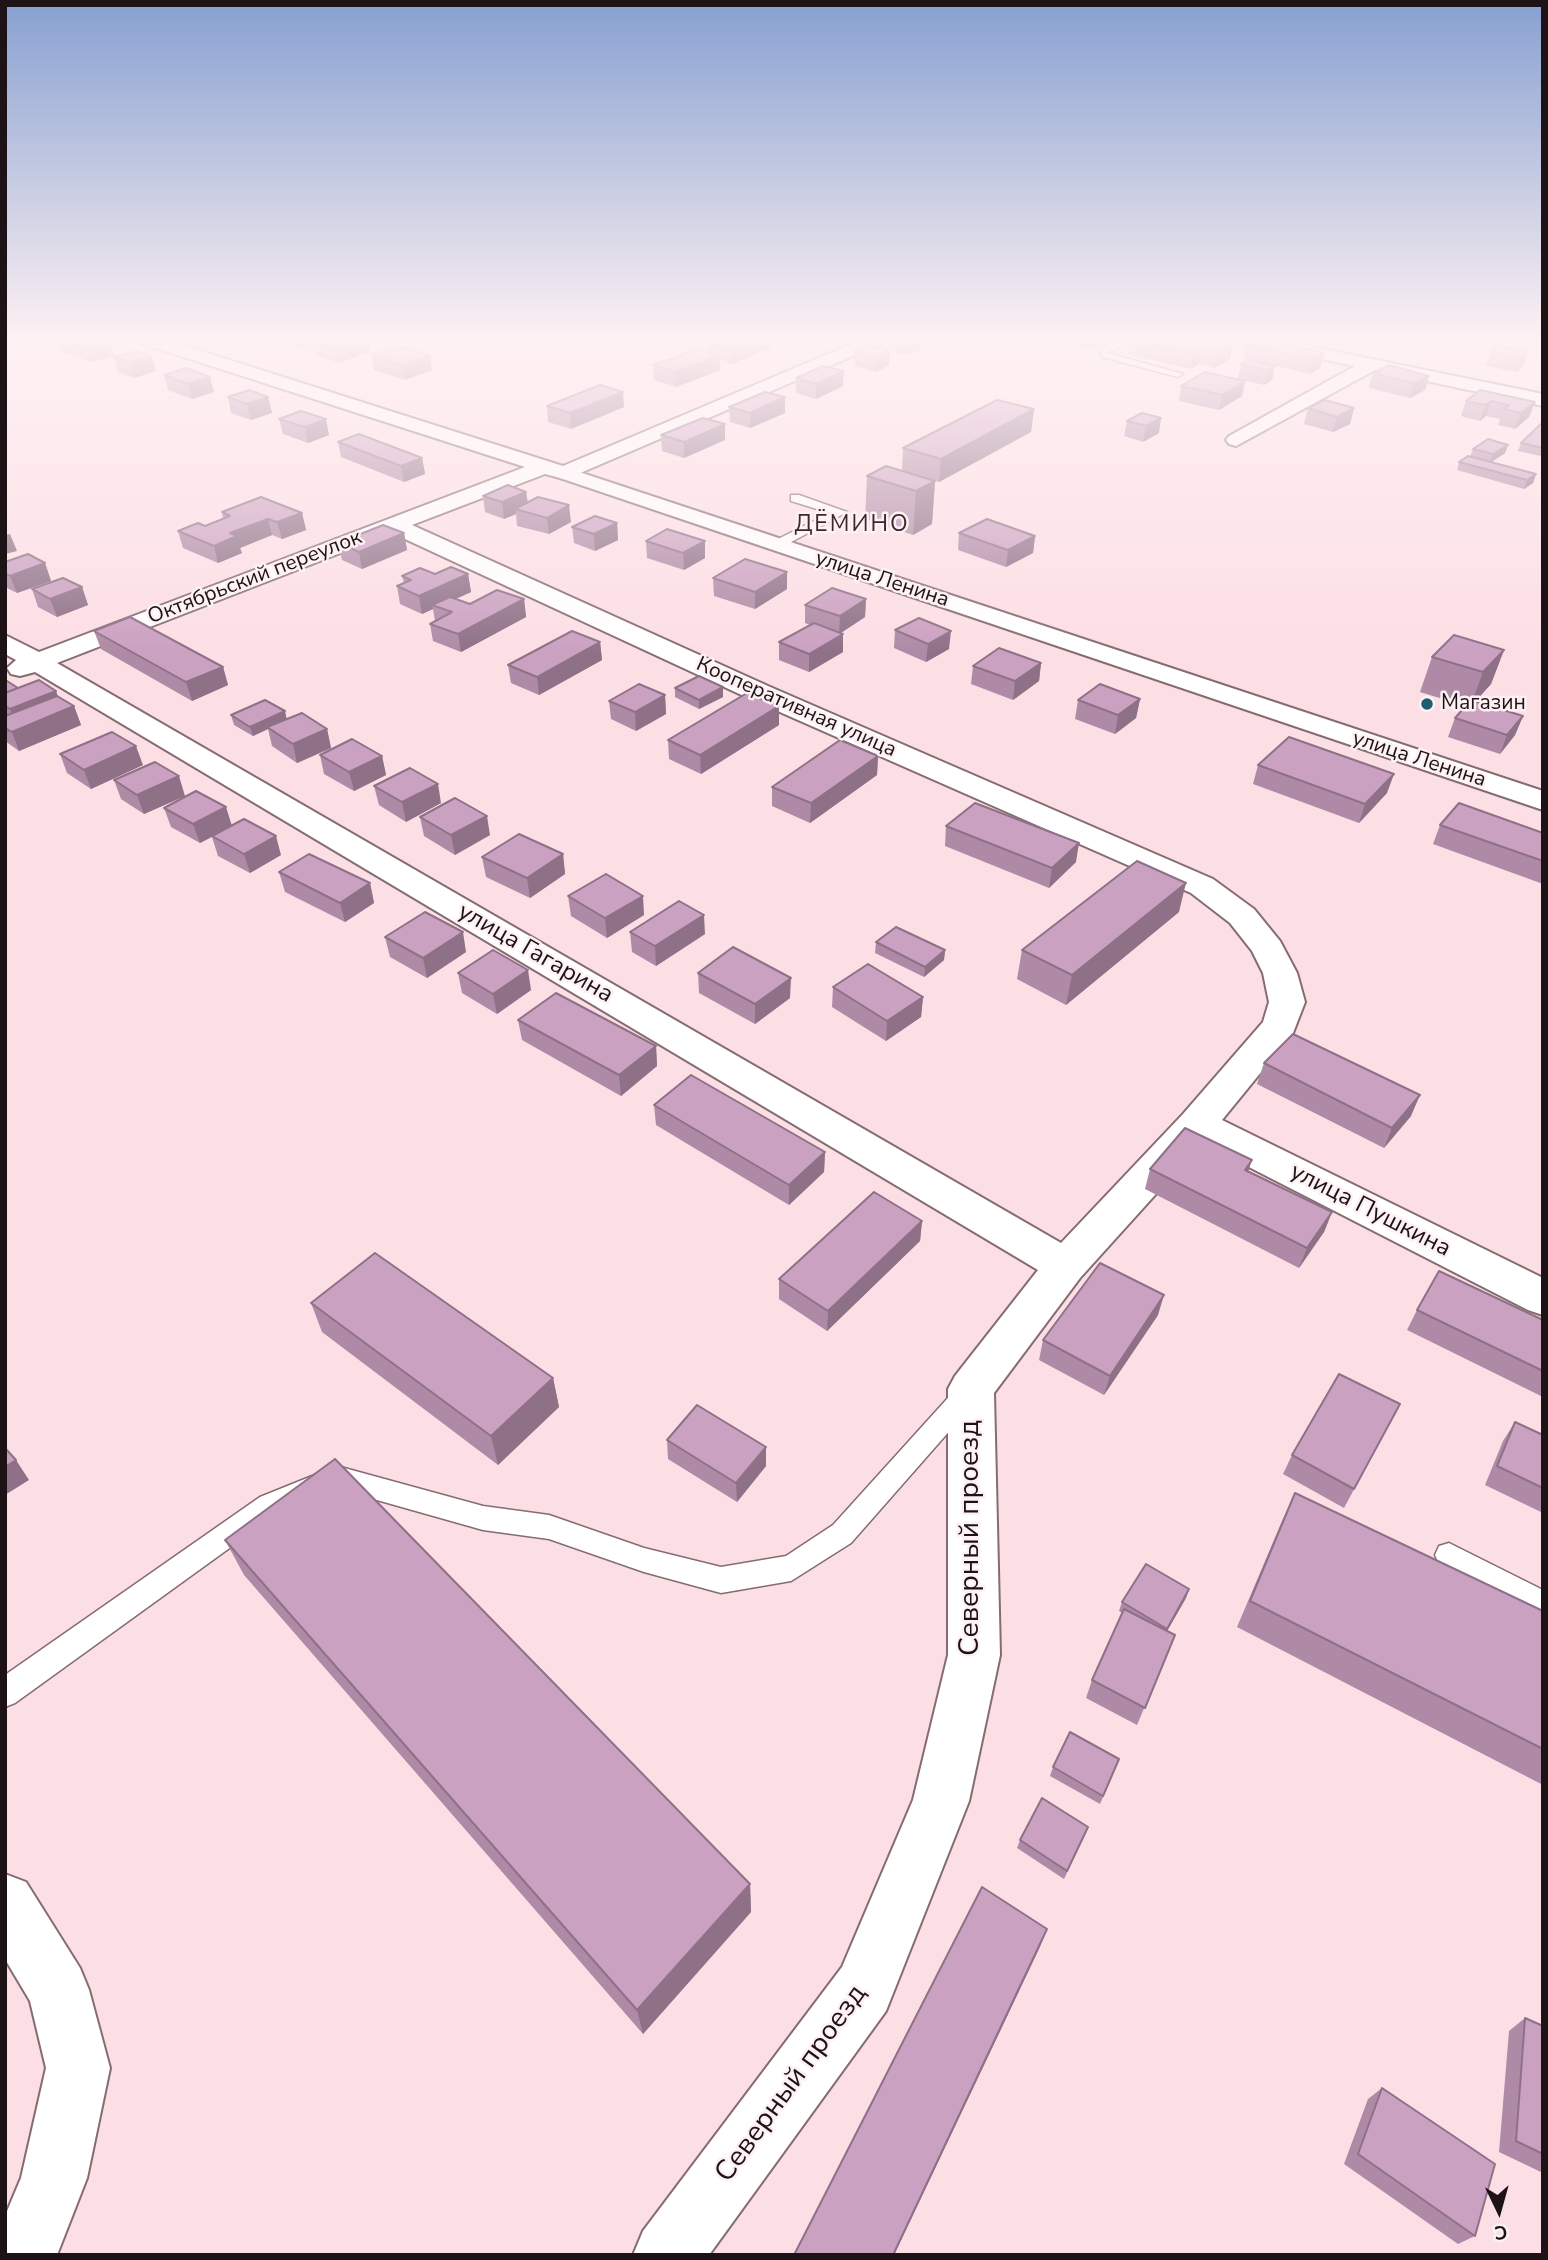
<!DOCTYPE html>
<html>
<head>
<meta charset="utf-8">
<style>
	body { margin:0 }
	#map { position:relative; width:1548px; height:2260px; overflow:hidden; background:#fcdfe5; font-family:"Nunito Sans",sans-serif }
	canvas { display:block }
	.frame { position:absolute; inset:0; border:7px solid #1d1316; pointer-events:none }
	.north { position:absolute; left:1464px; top:2176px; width:70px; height:70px; -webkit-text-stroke:5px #fdf1f3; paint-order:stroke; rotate:175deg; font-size:19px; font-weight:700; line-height:28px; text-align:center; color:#1d1316 }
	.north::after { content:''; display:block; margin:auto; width:24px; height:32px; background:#1d1316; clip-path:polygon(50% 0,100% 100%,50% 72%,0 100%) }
</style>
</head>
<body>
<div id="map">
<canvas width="1548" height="2260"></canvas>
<div class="frame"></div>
<div class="north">С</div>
</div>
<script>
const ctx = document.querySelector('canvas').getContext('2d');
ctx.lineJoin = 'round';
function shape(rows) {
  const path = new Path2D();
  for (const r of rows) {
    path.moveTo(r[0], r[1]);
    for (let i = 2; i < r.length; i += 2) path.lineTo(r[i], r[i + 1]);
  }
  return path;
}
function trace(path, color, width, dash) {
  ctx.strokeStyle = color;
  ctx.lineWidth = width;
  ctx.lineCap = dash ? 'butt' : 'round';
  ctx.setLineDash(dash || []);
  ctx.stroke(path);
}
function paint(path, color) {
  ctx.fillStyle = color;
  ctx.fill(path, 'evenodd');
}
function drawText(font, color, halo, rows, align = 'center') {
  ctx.font = font + ' "Nunito Sans",sans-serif';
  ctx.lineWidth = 5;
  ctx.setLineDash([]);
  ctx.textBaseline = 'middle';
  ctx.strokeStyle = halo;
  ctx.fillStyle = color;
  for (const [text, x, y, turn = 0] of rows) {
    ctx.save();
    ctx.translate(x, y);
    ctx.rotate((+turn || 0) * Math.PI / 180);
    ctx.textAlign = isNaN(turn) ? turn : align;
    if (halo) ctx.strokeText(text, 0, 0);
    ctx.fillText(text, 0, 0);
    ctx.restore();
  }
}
const service = shape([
	[1123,337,1135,337,1108,353,1183,374,1178,377,1102,357,1099,349,1123,337],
	[791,495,799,495,847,512,780,548,772,548,772,542,830,513,791,501,791,495],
	[965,1386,974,1389,977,1396,974,1403,851,1543,791,1581,721,1593,644,1572,549,1539,483,1530,338,1489,278,1513,15,1703,5,1707,5,1675,260,1497,337,1466,483,1506,549,1515,644,1548,721,1567,786,1556,833,1525,956,1389,965,1386],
	[1449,1543,1543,1590,1543,1617,1439,1564,1435,1555,1439,1546,1449,1543]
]);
const minor = shape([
	[131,337,157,337,563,466,868,337,891,337,888,341,571,477,564,479,545,474,412,525,768,686,1213,879,1254,909,1280,941,1297,973,1305,1002,1293,1033,1222,1120,1543,1278,1543,1315,1528,1310,1202,1143,1080,1278,994,1393,1000,1655,969,1801,886,2011,709,2255,633,2255,643,2231,842,1967,913,1800,948,1655,948,1389,955,1376,1038,1270,35,672,20,676,11,674,7,668,16,660,5,654,5,635,39,652,525,467,134,341,131,337],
	[392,533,748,698,1191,893,1230,923,1252,951,1263,973,1269,1002,1263,1022,1183,1114,1061,1243,57,663,392,533],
	[1231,337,1264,337,1543,394,1543,406,1375,370,1236,446,1229,444,1226,440,1229,436,1355,366,1240,342,1231,337],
	[5,1874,26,1882,80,1968,89,1990,110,2068,87,2178,57,2255,5,2255,5,2216,21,2178,46,2068,30,2001,5,1959,5,1874]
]);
const tertiary = shape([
	[564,467,1543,791,1543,810,557,477,553,473,557,469,564,467]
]);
trace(service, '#856c71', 3);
trace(minor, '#856c71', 4);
trace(tertiary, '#856c71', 4);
paint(service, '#fff');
paint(minor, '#fff');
paint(tertiary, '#fff');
paint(shape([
	[29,337,98,337,110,341,114,356,91,362,59,350,56,339,44,342],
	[286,337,363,337,368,338,370,352,338,363,316,356,315,352,287,344],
	[780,337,799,337,792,340],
	[889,337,922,337,921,349,907,355,888,350],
	[1125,337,1199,337,1230,359,1214,368,1199,364,1191,369,1128,354,1129,348,1124,347],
	[1377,337,1409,337,1398,345,1376,340],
	[1079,339,1114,339,1089,349,1078,346],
	[708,343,771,348,732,364,720,360,720,370,676,387,654,380,653,365,708,352],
	[1246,344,1324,353,1320,368,1311,374,1275,366,1272,380,1264,385,1238,379,1241,364,1249,360,1243,359],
	[868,345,889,365,876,372,854,366,854,351],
	[1491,351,1528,351,1523,366,1517,372,1486,366],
	[371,355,432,370,405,380,374,370],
	[113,357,156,371,134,378,118,372],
	[1373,373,1429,376,1425,390,1410,398,1369,388],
	[164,375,214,392,192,399,168,390],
	[796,378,843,386,816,399,796,393],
	[1245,381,1242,396,1219,410,1179,401,1181,386],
	[228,397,268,397,272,413,251,420,231,413],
	[1466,401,1535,402,1529,417,1515,429,1498,425,1500,419,1486,416,1480,421,1461,416],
	[547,406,624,407,571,429,548,422],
	[729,407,785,413,750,428,730,422],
	[1308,408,1354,408,1350,424,1333,432,1304,424],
	[1034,409,1031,432,939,482,935,481,932,524,913,535,865,519,867,476,902,471,903,448],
	[1142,413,1159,433,1143,442,1124,436,1127,421],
	[279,419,329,435,308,443,283,434],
	[1543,422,1543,455,1541,456,1518,451,1521,443],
	[661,435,725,440,684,458,662,451],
	[338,442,422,458,425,474,404,482,341,457],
	[1508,445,1505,453,1491,462,1536,474,1533,483,1524,489,1457,470,1459,462,1470,457,1473,449],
	[526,492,528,502,571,522,549,534,517,526,516,514,504,519,485,512,483,496],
	[222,512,302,513,306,530,282,539,272,535,240,548,242,553,218,563,183,548,178,531,205,526,223,519],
	[617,523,618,540,595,551,574,543,572,527],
	[404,533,407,550,362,569,342,560,338,543],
	[959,533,1035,536,1033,553,1006,567,958,550],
	[646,541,705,541,705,558,684,570,647,558],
	[5,562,45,563,51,581,17,593,5,587],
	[435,574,468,574,471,592,456,599,470,604,524,599,526,617,461,652,433,641,430,624,435,621,433,609,422,614,400,604,397,586,404,583,402,576],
	[713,578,787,589,755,609,714,596],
	[82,587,88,605,57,617,38,607,32,589],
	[866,599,865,617,841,633,843,652,809,672,779,660,779,642,810,625,805,623,805,605],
	[895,630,949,649,926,662,894,648],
	[94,631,223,667,228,685,192,701,101,649],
	[600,642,602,660,539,695,511,683,508,665],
	[1504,650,1491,684,1475,702,1523,716,1515,735,1500,754,1448,737,1455,718,1466,706,1420,692,1432,657],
	[1041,663,1039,681,1013,700,971,684,973,666],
	[5,681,18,688,58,696,74,706,81,725,19,751,5,741],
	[723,687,723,697,699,709,675,697,675,688],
	[665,695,666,714,636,731,611,719,609,701],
	[1140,699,1136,718,1115,734,1075,719,1078,700],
	[231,715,287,719,327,729,331,748,297,763,272,746,268,729,253,736,234,725],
	[779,725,701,774,669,759,668,740],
	[60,754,143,765,91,789,67,773],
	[320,755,382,756,386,775,354,791,324,774],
	[878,756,877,775,810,823,772,806,772,787],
	[1258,765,1387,793,1359,823,1253,784],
	[114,780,185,796,144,814,121,799],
	[374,786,441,803,406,822,379,805],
	[164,808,231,825,281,855,250,873,218,856,212,837,200,843,171,827],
	[420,817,490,835,455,855,424,836],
	[1440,825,1543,833,1543,884,1433,844],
	[946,826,1076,862,1049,888,945,846],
	[563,854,565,874,530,898,486,877,482,857],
	[279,872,370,883,374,903,345,922,285,892],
	[568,896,644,915,607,938,571,916],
	[1179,912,1066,1005,1017,979,1022,950],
	[630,932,705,934,656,966,632,952],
	[385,937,466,952,427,978,390,957],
	[876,942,945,950,944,960,924,977,875,953],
	[458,973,531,990,497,1014,462,993],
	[698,973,790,998,755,1024,699,993],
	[833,987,923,997,921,1017,886,1041,832,1007],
	[518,1020,656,1046,657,1066,621,1096,522,1040],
	[1264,1063,1411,1116,1384,1148,1257,1084],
	[654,1105,825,1152,824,1172,789,1205,656,1125],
	[1150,1169,1248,1171,1332,1212,1324,1232,1299,1268,1145,1189],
	[922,1221,920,1241,827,1331,779,1299,779,1279],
	[311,1303,553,1378,559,1407,498,1465,322,1332],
	[1417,1310,1543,1320,1543,1397,1407,1330],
	[1158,1315,1104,1395,1039,1360,1043,1340],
	[1400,1404,1344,1508,1283,1474,1292,1455],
	[1515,1422,1543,1435,1543,1513,1485,1485,1503,1441],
	[667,1440,766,1466,737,1502,668,1459],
	[1295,1493,1543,1611,1543,1785,1237,1627,1282,1521],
	[225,1540,750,1884,751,1912,643,2034,244,1575],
	[1186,1598,1167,1631,1175,1635,1137,1725,1086,1698,1092,1680,1122,1613,1119,1611,1122,1602],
	[1119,1759,1100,1804,1050,1776,1053,1767],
	[1085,1835,1064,1879,1017,1848,1020,1840],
	[1525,2018,1543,2026,1543,2173,1499,2152,1509,2031],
	[1382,2088,1475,2236,1458,2244,1344,2164,1368,2099]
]), '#af8aa6');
paint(shape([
	[42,337,55,337,56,339,44,342],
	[315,337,350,337,313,342,312,338],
	[763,337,771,337,771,348,732,364,732,349],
	[917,337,922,337,921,349,907,355,908,340],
	[1103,337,1115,337,1114,339,1089,349,1090,342],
	[1400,337,1409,337,1398,345],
	[368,338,370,352,338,363,335,349],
	[110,341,114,356,91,362,87,348],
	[1233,344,1230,359,1214,368,1217,353],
	[1202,350,1199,364,1191,369,1194,354],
	[890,351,889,365,876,372,876,357],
	[1528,351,1523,366,1517,372,1522,357],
	[1324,353,1320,368,1311,374,1314,359],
	[430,356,432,370,405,380,402,365],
	[719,356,720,370,676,387,675,372],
	[152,357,156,371,134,378,129,363],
	[1275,366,1272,380,1264,385,1267,370],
	[844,371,843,386,816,399,816,384],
	[1429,376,1425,390,1410,398,1414,383],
	[210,377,214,392,192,399,188,384],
	[1245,381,1242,396,1219,410,1223,395],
	[623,392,624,407,571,429,570,413],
	[268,397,272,413,251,420,247,404],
	[785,397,785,413,750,428,750,413],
	[1491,401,1486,416,1480,421,1485,405],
	[1535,402,1529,417,1515,429,1521,413],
	[1354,408,1350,424,1333,432,1337,417],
	[1034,409,1031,432,939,482,941,459],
	[1161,418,1159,433,1143,442,1146,426],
	[326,419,329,435,308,443,305,427],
	[725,424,725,440,684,458,684,442],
	[1508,445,1505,453,1490,463,1493,454],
	[422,458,425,474,404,482,401,466],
	[1536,474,1533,483,1524,489,1527,480],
	[935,481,932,524,913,535,916,491],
	[526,492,528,508,515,509,516,514,504,519,502,502],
	[569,505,571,522,549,534,547,518],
	[302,513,306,530,282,539,277,522],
	[268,519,272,535,240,548,242,553,218,563,214,546,230,533],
	[617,523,618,540,595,551,594,534],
	[404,533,407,550,362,569,359,552],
	[10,534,17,551,5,554,5,535],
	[1035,536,1033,553,1006,567,1008,550],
	[705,541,705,558,684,570,683,553],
	[45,563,51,581,17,593,10,576],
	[787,572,787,589,755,609,755,592],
	[468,574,471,592,437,607,432,605,433,609,422,614,419,596],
	[82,587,88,605,57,617,50,599],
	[524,599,526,617,461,652,458,634],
	[866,599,865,617,839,634,840,616],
	[951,631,949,649,926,662,928,644],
	[843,634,843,652,809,672,809,654],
	[600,642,602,660,539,695,537,677],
	[1504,650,1491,684,1470,707,1483,672],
	[1041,663,1039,681,1013,700,1015,681],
	[223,667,228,685,192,701,186,682],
	[723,687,723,697,699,709,699,700],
	[56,691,63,710,18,728,10,709],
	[665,695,666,714,636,731,635,712],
	[1140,699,1136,718,1115,734,1118,715],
	[74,706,81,725,19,751,12,732],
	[779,706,779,725,701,774,700,755],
	[285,711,287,720,267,727,268,729,253,736,250,727],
	[1523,716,1515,735,1500,754,1507,735],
	[327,729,331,748,297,763,293,744],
	[136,746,143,765,91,789,84,770],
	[382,756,386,775,354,791,349,772],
	[878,756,877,775,810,823,811,803],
	[1394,774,1387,793,1359,823,1365,804],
	[179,776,185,796,144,814,137,795],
	[438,784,441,803,406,822,402,802],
	[226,807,232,826,200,843,193,824],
	[487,816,490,835,455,855,451,835],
	[276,836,281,855,250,873,244,854],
	[1079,843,1076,862,1049,888,1052,868],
	[563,854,565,874,530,898,527,878],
	[370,883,374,903,345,922,340,903],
	[1186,883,1179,912,1066,1005,1072,975],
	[643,896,644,915,607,938,605,918],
	[704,915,705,934,656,966,655,946],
	[463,932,466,952,427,978,423,958],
	[945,950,944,960,924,977,925,967],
	[528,970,531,990,497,1014,493,994],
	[791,978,790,998,755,1024,755,1004],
	[923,997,921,1017,886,1041,887,1021],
	[656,1046,657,1066,621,1096,619,1075],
	[1420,1095,1411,1116,1384,1148,1392,1128],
	[825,1152,824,1172,789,1205,789,1185],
	[1252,1160,1245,1181,1245,1170],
	[1332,1212,1324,1232,1299,1268,1307,1248],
	[922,1221,920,1241,827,1331,828,1311],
	[1164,1295,1158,1315,1104,1395,1110,1376],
	[553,1378,559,1407,498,1465,491,1436],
	[766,1447,766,1466,737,1502,736,1483],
	[16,1460,29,1480,5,1495,5,1467],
	[1189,1589,1186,1598,1163,1638,1167,1629],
	[750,1884,751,1912,643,2034,637,2010],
	[1047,1929,1039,1949,894,2255,893,2255]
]), '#8e7187');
const building = shape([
	[57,337,98,337,110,341,87,348,57,337],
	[328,337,363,337,368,338,335,349,313,342,328,337],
	[723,337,763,337,732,349,708,343,723,337],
	[894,337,917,337,908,340,894,337],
	[1085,337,1103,337,1090,342,1079,339,1085,337],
	[1135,337,1199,337,1233,344,1217,353,1202,350,1194,354,1130,339,1135,337],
	[1256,338,1324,353,1314,359,1246,344,1256,338],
	[868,345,890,351,876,357,854,351,868,345],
	[1497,345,1528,351,1522,357,1491,351,1497,345],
	[399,346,430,356,402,365,371,355,399,346],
	[698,349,719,356,675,372,653,365,698,349],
	[136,351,152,357,129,363,113,357,136,351],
	[1250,360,1275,366,1267,370,1241,364,1250,360],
	[1389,365,1429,376,1414,383,1373,373,1389,365],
	[823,366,844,371,816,384,796,378,823,366],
	[186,368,210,377,188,384,164,375,186,368],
	[1205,372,1245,381,1223,395,1181,386,1205,372],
	[600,385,623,392,570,413,547,406,600,385],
	[249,390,268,397,247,404,228,397,249,390],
	[1480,390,1535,402,1521,413,1504,409,1509,405,1491,401,1485,405,1466,401,1480,390],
	[765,392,785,397,750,413,729,407,765,392],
	[997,400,1034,409,941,459,903,448,997,400],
	[1325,400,1354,408,1337,417,1308,408,1325,400],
	[301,411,326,419,305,427,279,419,301,411],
	[1142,413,1161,418,1146,426,1127,421,1142,413],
	[703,418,725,424,684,442,661,435,703,418],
	[1543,422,1543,448,1521,443,1543,422],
	[359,434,422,458,401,466,338,442,359,434],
	[1488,439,1508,445,1493,454,1473,449,1488,439],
	[1468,456,1536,474,1527,480,1459,462,1468,456],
	[886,466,935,481,916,491,867,476,886,466],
	[508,485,526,492,502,502,483,496,508,485],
	[261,497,302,513,277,522,268,519,230,533,237,536,214,546,178,531,198,523,205,526,230,516,222,512,261,497],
	[538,497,569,505,547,518,515,509,538,497],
	[595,516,617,523,594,534,572,527,595,516],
	[987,519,1035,536,1008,550,959,533,987,519],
	[383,525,404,533,359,552,338,543,383,525],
	[667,529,705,541,683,553,646,541,667,529],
	[28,554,45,563,10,576,5,573,5,562,28,554],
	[745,559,787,572,755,592,713,578,745,559],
	[451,567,468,574,419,596,397,586,411,580,402,576,420,568,435,574,451,567],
	[63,578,82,587,50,599,32,589,63,578],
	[832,588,866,599,840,616,805,605,832,588],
	[497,590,524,599,458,634,430,624,452,612,432,605,450,597,470,604,497,590],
	[130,617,223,667,186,682,94,631,130,617],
	[919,618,951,631,928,644,895,630,919,618],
	[814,623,843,634,809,654,779,642,814,623],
	[572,631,600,642,537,677,508,665,572,631],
	[1454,635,1504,650,1483,672,1432,657,1454,635],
	[999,648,1041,663,1015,681,973,666,999,648],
	[699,676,723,687,699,700,675,688,699,676],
	[39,680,56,691,10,709,5,706,5,693,39,680],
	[5,681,7,681,18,688,5,693,5,681],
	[639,684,665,695,635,712,609,701,639,684],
	[1100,684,1140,699,1118,715,1078,700,1100,684],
	[747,693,779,706,700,755,668,740,747,693],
	[57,696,74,706,12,732,5,728,5,716,57,696],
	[265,700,285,711,250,727,231,715,265,700],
	[1471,700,1523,716,1507,735,1455,718,1471,700],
	[302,713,327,729,293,744,267,727,302,713],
	[112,732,136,746,84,770,60,754,112,732],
	[1289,737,1394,774,1365,804,1258,765,1289,737],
	[352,739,382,756,349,772,320,755,352,739],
	[840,740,878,756,811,803,772,787,840,740],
	[155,762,179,776,137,795,114,780,155,762],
	[410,768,438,784,402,802,374,786,410,768],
	[196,791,226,807,193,824,164,808,196,791],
	[455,798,487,816,451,835,420,817,455,798],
	[975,803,1079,843,1052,868,946,826,975,803],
	[1459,803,1543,833,1543,861,1440,825,1459,803],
	[244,819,276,836,244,854,212,836,244,819],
	[519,834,563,854,527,878,482,857,519,834],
	[309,854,370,883,340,903,279,872,309,854],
	[1137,861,1186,883,1072,975,1022,950,1137,861],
	[606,874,643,896,605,918,568,896,606,874],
	[679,901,704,915,655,946,630,932,679,901],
	[425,912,463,932,423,958,385,937,425,912],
	[896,927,945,950,925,967,876,942,896,927],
	[733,947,791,978,755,1004,698,973,733,947],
	[493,950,528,970,493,994,458,973,493,950],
	[868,964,923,997,887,1021,833,987,868,964],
	[556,993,656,1046,619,1075,518,1020,556,993],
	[1293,1034,1420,1095,1392,1128,1264,1063,1293,1034],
	[691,1075,825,1152,789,1185,654,1105,691,1075],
	[1185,1128,1252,1160,1245,1170,1332,1212,1307,1248,1150,1169,1185,1128],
	[874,1192,922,1221,828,1311,779,1279,874,1192],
	[375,1253,553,1378,491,1436,311,1303,375,1253],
	[1100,1263,1164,1295,1110,1376,1043,1340,1100,1263],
	[1439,1271,1543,1320,1543,1371,1417,1310,1439,1271],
	[1339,1374,1400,1404,1354,1489,1292,1455,1339,1374],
	[697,1405,766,1447,736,1483,667,1440,697,1405],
	[1515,1422,1543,1435,1543,1488,1497,1466,1515,1422],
	[5,1448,16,1460,5,1467,5,1448],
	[335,1459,750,1884,637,2010,225,1540,335,1459],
	[1295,1493,1543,1611,1543,1749,1250,1601,1295,1493],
	[1146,1564,1189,1589,1167,1629,1122,1602,1146,1564],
	[1124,1609,1175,1635,1145,1708,1092,1680,1124,1609],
	[1070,1732,1119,1759,1103,1796,1053,1767,1070,1732],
	[1042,1798,1088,1827,1067,1871,1020,1840,1042,1798],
	[982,1887,1047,1929,893,2255,794,2255,982,1887],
	[1525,2018,1543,2026,1543,2154,1516,2141,1525,2018],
	[1382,2088,1495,2164,1475,2236,1358,2154,1382,2088]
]);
paint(building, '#cba1c1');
trace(building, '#8e7187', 2);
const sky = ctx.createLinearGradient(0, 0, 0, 653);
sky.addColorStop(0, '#87a0d0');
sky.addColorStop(0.52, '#fef1f3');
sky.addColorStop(1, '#fef1f300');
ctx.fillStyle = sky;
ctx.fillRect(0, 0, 1548, 653);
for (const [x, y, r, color] of [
	[1427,704,7,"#1e5e73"]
]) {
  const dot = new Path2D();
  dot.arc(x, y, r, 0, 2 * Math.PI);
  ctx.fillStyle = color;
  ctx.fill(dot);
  trace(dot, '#fdf1f3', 2.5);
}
drawText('21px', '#1d1316', '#fdf1f3', [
	["Октябрьский переулок",255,578,-21],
	["улица Ленина",882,580,18],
	["Кооперативная улица",796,708,24],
	["улица Ленина",1419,760,18]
]);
drawText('21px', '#1d1316', '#fdf1f3', [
	["Магазин",1441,704]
], 'left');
ctx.letterSpacing = '2px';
drawText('23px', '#3c272c', '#fdf1f3', [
	["ДЁМИНО",852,525]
]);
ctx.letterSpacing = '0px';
drawText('24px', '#1d1316', '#fdf1f3', [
	["улица Гагарина",535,954,30],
	["улица Пушкина",1370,1211,27]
]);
drawText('28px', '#1d1316', '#fdf1f3', [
	["Северный проезд",971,1538,-90],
	["Северный проезд",792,2084,-54]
]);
</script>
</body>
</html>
